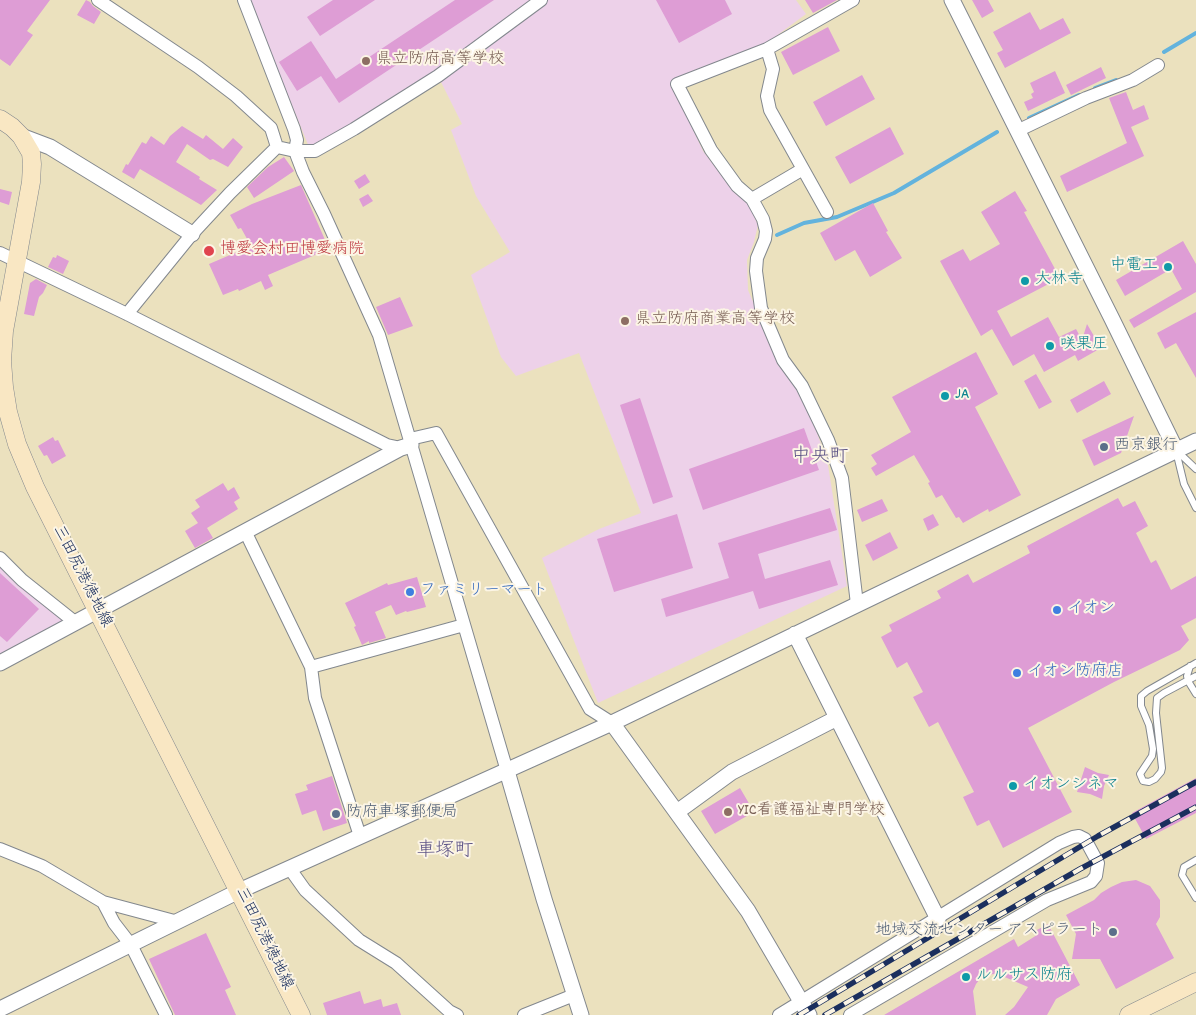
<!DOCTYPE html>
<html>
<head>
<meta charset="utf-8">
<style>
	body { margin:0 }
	canvas { display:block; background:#ebe1be }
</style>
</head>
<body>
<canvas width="1196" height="1015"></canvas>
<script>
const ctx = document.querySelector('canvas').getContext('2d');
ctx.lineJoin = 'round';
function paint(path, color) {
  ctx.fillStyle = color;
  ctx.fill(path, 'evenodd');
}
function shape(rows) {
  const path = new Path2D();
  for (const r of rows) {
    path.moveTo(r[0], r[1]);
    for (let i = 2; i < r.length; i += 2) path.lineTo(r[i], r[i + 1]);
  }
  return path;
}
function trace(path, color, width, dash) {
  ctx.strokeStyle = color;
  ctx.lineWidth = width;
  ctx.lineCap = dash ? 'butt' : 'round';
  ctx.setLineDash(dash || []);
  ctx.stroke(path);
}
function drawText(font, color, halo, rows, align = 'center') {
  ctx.font = font + ' Dekko,"Klee One",sans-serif';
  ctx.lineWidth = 4;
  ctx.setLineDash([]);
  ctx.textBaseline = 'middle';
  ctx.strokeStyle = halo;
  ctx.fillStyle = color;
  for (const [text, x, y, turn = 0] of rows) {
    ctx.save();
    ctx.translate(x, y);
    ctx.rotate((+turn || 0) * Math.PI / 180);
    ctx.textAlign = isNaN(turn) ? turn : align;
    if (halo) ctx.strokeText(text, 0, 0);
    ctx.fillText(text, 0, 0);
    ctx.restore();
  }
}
paint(shape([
	[249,0,541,0,438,76,309,147],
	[548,0,796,0,806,14,760,48,671,81,703,151,735,193,748,203,758,225,754,242,747,260,748,290,775,354,805,397,828,465,847,586,598,703,542,558,599,529,641,513,579,353,516,376,501,357,471,275,510,252,476,196,451,130,462,124,440,80],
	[0,558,76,623,0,663]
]), '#edd1e9');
trace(shape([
	[1164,52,1196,33],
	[1095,88,1116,80],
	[1029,118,1079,95],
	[777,235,804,223,837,217,894,193,997,132]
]), '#63b3dd', 4);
paint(shape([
	[0,0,50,0,27,31,33,35,10,66,0,59],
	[86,0,90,2,93,6,101,12,94,24,77,15],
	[333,0,375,0,320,36,307,17],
	[455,0,494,0,339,103,321,76,297,91,279,62,311,41,336,79],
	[656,0,725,0,732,14,679,43],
	[805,0,837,0,813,13],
	[972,0,988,0,994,11,982,18],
	[1030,12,1040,30,1063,18,1071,33,1005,68,997,53,1003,50,993,32],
	[828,27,840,51,793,75,781,52],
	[1101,67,1106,78,1071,95,1066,85],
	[1055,71,1065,93,1028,111,1024,102,1033,98,1031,94,1034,92,1030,83],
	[862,75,875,99,826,126,813,102],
	[1126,92,1133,110,1144,105,1149,119,1131,127,1144,156,1067,192,1060,176,1127,143,1109,98],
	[182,126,203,139,206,135,223,149,233,138,243,147,228,167,213,159,210,160,187,144,176,162,200,177,199,179,217,190,201,205,140,169,134,179,122,172,126,164,128,165,142,142,146,144,151,136,164,145,170,136],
	[890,127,904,154,850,184,835,157],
	[284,157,294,171,254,198,247,187,268,167],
	[365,174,370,182,359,189,354,181],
	[301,185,329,249,268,275,273,286,265,290,261,281,239,291,238,289,223,295,209,264,251,246,241,228,238,229,230,215,252,204],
	[0,189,12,192,9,205,0,202],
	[1015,191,1027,211,1024,212,1060,278,997,311,1011,337,1048,317,1059,337,1076,329,1082,340,1087,324,1101,348,1078,361,1075,355,1044,372,1034,354,1013,366,992,329,981,336,940,261,963,249,970,261,1000,244,981,212],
	[368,194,373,201,363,207,359,199],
	[873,203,888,231,886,232,902,258,870,277,855,250,835,261,820,233],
	[1183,241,1196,264,1196,292,1134,328,1129,320,1182,289,1171,269,1125,296,1116,280],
	[57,255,69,261,63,274,48,267,53,257,56,258],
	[36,279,47,285,43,293,39,297,34,316,24,314,30,283],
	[400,297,413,326,388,335,376,307],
	[1196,312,1196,378,1176,343,1165,349,1157,333],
	[976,352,998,394,975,407,1021,495,989,512,988,509,963,523,959,517,956,518,942,495,936,498,928,483,930,482,914,455,876,476,871,468,877,464,871,455,911,432,892,397],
	[1036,374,1052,402,1039,409,1024,381],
	[1104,381,1111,394,1077,413,1070,400],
	[640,398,673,497,653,504,620,405],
	[1134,416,1121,453,1094,466,1082,440],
	[804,428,819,470,703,510,689,469],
	[53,437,55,441,58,440,66,456,52,464,47,455,44,456,38,446],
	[223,483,228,491,234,487,240,498,234,502,238,509,207,528,213,538,195,548,185,531,198,523,191,513,200,507,195,500],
	[1118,498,1123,507,1135,501,1148,526,1136,533,1151,563,1156,560,1171,590,1196,576,1196,618,1181,626,1189,640,1180,650,1114,682,1028,728,1072,812,1003,848,989,820,977,826,963,797,974,792,938,722,929,727,913,697,923,692,907,662,897,668,881,637,892,631,889,625,941,598,937,591,968,574,973,583,1030,553,1027,546],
	[882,499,888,511,862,522,857,510],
	[830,508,837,530,758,554,765,579,830,560,838,585,759,609,753,591,666,617,661,599,729,578,718,543],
	[677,514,693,568,614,592,597,539],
	[933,514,939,525,928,531,923,519],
	[890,532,898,548,873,561,865,545],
	[0,573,39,609,7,642,0,636],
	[417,577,426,607,407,612,406,611,396,615,391,605,375,612,386,638,369,643,369,641,362,645,354,627,356,626,345,603,387,583,388,585],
	[1085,767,1098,773,1109,775,1104,786,1102,799,1090,794,1077,792],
	[332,776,347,823,323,831,316,810,302,815,295,794,308,790,306,785],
	[1196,778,1196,813,1146,839,1132,813],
	[740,788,754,812,715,834,701,811],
	[1136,880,1150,886,1160,900,1160,917,1156,924,1174,958,1116,989,1100,959,1072,959,1076,934,1066,915,1094,900,1101,893,1111,887,1122,882],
	[1048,924,1080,985,1056,999,1047,1015,1005,1015,1014,1007,1028,987,1000,975,993,974,980,979,976,984,973,991,976,1015,884,1015,1014,939,1018,947,1037,935,1035,931],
	[206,933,231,987,225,990,236,1015,175,1015,149,959],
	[360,991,364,1004,381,999,383,1007,397,1003,401,1015,327,1015,323,1003]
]), '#de9dd5');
const service = shape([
	[1176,451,1184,484,1196,508],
	[1177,451,1196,469],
	[1196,663,1147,691,1141,696,1141,706,1149,725,1153,749,1152,756,1140,774,1143,781,1149,782,1155,779,1161,772,1162,768,1156,713,1157,698,1164,693,1196,676],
	[1190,666,1187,676,1188,681,1196,694],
	[1196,860,1184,867,1182,875,1196,898]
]);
const minor = shape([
	[98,0,198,67,236,96,271,128,277,147],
	[244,0,294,129,297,140,295,151,303,172,324,214,379,335,507,771],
	[853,0,767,49,677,84,711,150,737,186,752,199,763,219,766,231,765,239,757,258,756,271,761,308,783,360,802,386,828,440,842,478,857,604],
	[767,49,773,69,767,96,770,110,827,212],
	[1017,131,1086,98,1133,80,1158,65],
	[752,199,803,169],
	[0,253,127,314,387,445,401,448],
	[127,314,192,234,230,193,277,147,295,151,315,151,354,129,438,76,541,0],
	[410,439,436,433,590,709,612,723],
	[245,531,311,667,315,698,360,836],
	[0,558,22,580,76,623],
	[311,667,464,625],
	[0,849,42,866,103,902,178,922],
	[290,869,305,890,359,940,396,963,449,1011,457,1015],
	[103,902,114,923,131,945,166,1015],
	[524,1015,574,995],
	[779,1015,1059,843,1073,837,1079,836,1085,839,1098,863,1096,876,1091,882,1047,900,850,1015]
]);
const tertiary = shape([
	[952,0,1112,319,1176,450],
	[21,136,50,147,192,234],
	[795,634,938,919],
	[0,663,401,448,411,445],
	[612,723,748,911,809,1015],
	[507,771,544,899,581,1015],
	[677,812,732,772,837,718],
	[0,1009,239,891,612,723,1196,441]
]);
const secondary = shape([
	[0,119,12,127,21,136,31,153,32,164,31,182,4,331,2,361,4,387,8,412,17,444,35,487,301,1015],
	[1129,1015,1196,982]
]);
trace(service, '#83888e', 8);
trace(minor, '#83888e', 14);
trace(tertiary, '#83888e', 17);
trace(secondary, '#83888e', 19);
trace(service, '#fff', 6);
trace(minor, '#fff', 12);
trace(tertiary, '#fff', 15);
trace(secondary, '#f9e7c3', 18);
const rail = shape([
	[799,1015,1098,836,1196,782],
	[825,1015,1080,869,1196,807]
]);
trace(rail, '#1b2f5e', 5.5);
trace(rail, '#fcf5e5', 4, [11]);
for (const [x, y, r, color] of [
	[366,61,5,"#8d6e63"],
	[209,251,6,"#e0444e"],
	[1168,267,5,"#0f9aa8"],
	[1025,281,5,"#0f9aa8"],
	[625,321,5,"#8d6e63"],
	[1050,346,5,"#0f9aa8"],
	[945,396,5,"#0f9aa8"],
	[1104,447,5,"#5c6f8a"],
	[410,592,5,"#3f7fe0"],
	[1057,610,5,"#3f7fe0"],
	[1017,673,5,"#3f7fe0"],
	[1013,786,5,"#0f9aa8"],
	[728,812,5,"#8d6e63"],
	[336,814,5,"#5c6f8a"],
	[1113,932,5,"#5c6f8a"],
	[966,977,5,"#0f9aa8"]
]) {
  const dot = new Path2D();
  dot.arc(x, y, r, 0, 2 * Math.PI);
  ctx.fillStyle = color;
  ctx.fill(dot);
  trace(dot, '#fcf5e5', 2);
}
drawText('16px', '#785e54', '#fcf5e5', [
	["県立防府高等学校",376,61],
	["県立防府商業高等学校",635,321],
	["YIC看護福祉専門学校",738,812]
], 'left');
drawText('16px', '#be3a42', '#fcf5e5', [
	["博愛会村田博愛病院",220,251]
], 'left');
drawText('16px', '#0d838f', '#fcf5e5', [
	["中電工",1158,267,"right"],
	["大林寺",1035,281],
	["咲果圧",1060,346],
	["JA",955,396],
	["イオンシネマ",1023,786],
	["ルルサス防府",976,977]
], 'left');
drawText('16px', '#4e5e75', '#fcf5e5', [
	["西京銀行",1114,447],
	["防府車塚郵便局",346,814],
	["地域交流センター アスピラート",1103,932,"right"]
], 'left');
drawText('16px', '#1b2f5e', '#fcf5e5', [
	["三田尻港徳地線",81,577,63],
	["三田尻港徳地線",263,939,64]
]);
drawText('16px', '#366cbe', '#fcf5e5', [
	["ファミリーマート",420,592],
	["イオン",1067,610],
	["イオン防府店",1027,673]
], 'left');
drawText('19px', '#5f5688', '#fcf5e5', [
	["中央町",820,458],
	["車塚町",445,852]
]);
</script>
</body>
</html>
